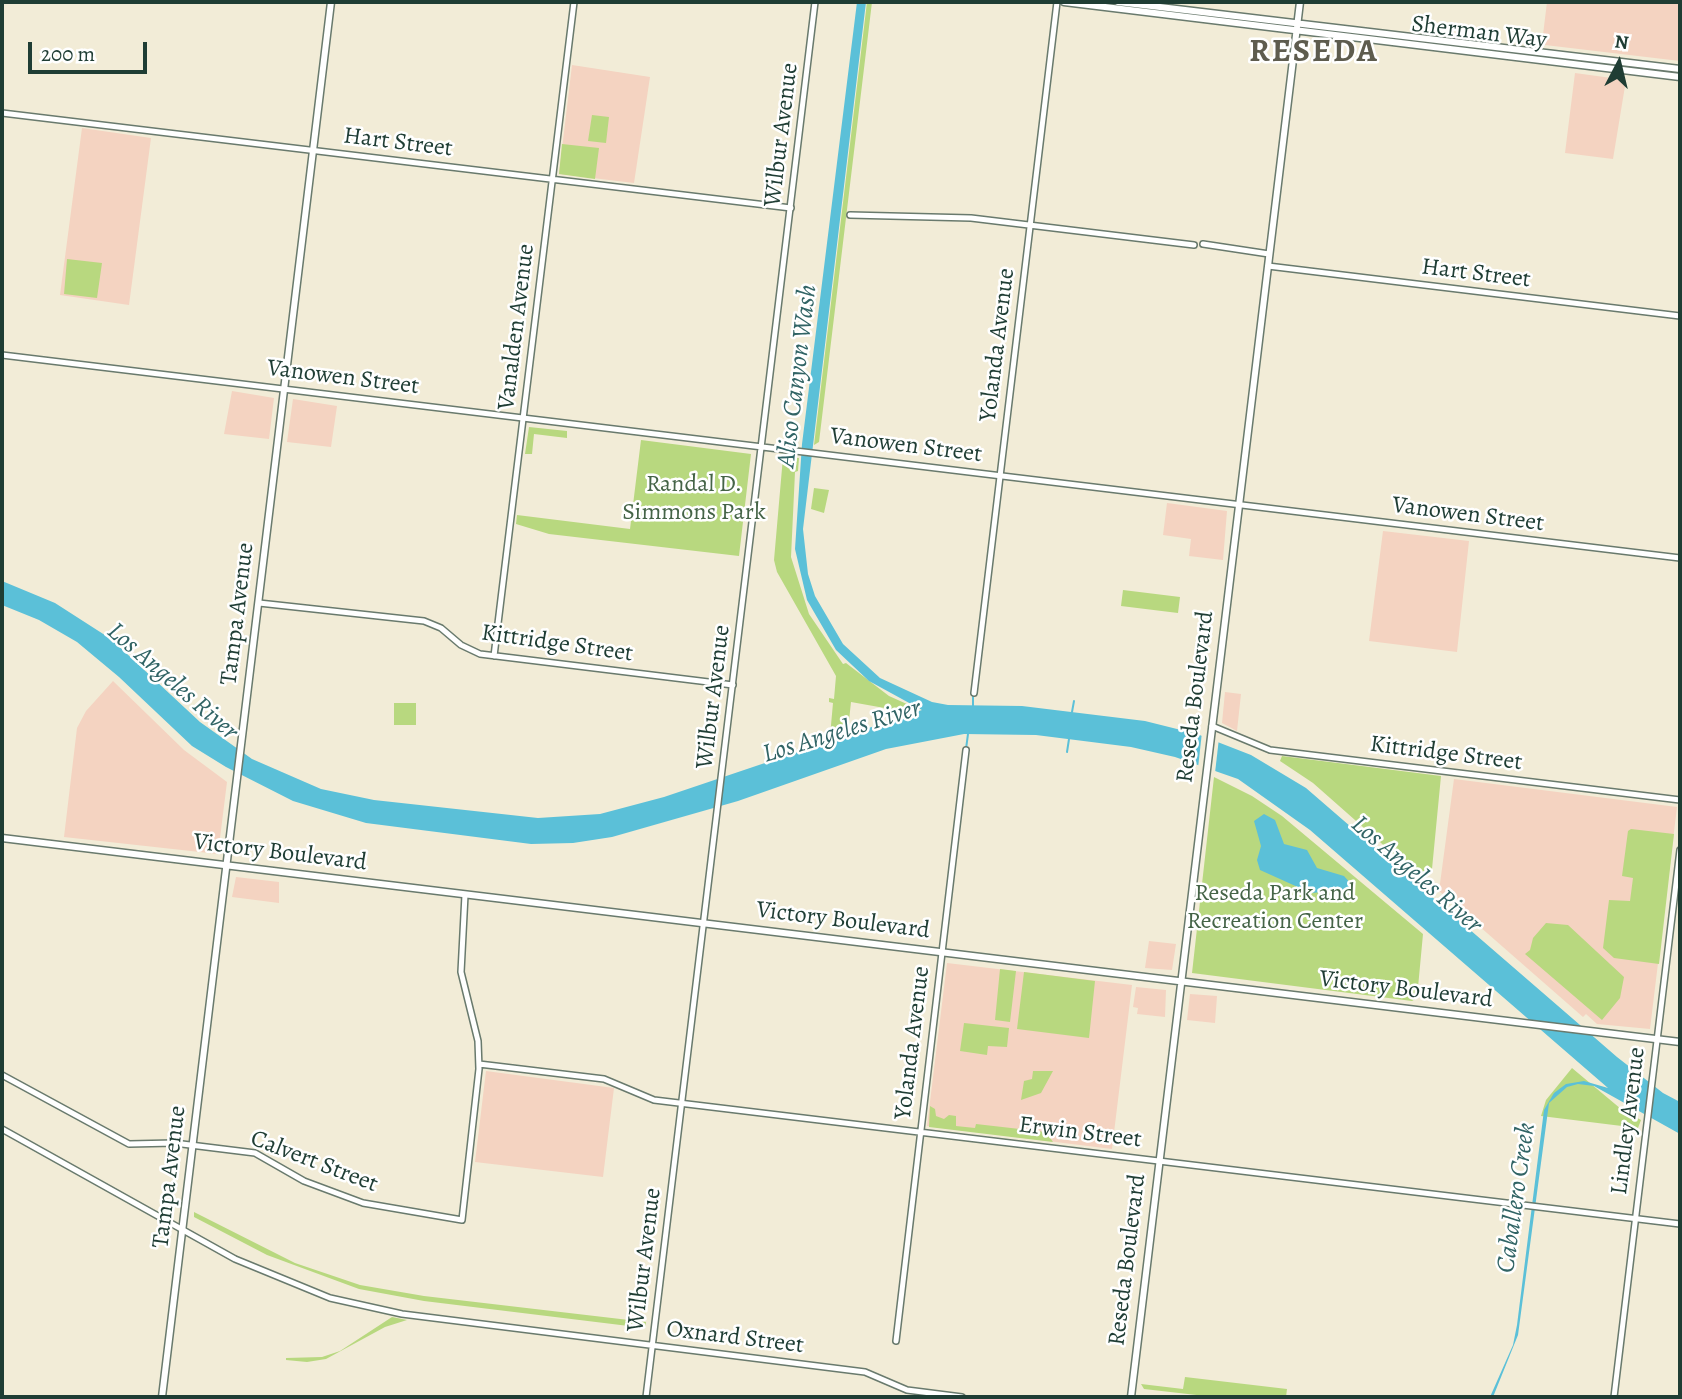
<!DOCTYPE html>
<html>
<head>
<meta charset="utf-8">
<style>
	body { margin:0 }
	#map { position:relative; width:1682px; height:1399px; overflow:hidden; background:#f2ecd7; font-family:Alegreya,serif }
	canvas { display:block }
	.frame { position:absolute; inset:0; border:4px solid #1f3d34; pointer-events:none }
	.north { position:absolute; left:1584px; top:28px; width:70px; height:70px; -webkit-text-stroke:5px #fff; paint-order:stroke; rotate:7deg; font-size:19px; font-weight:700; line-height:28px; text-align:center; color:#1f3d34 }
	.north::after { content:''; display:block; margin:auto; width:24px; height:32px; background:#1f3d34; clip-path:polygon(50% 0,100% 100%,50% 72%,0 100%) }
	.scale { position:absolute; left:28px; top:42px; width:119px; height:32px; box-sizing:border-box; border:4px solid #1f3d34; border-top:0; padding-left:9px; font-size:21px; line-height:24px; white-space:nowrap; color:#1f3d34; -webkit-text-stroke:5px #fff; paint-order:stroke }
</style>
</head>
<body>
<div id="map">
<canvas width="1682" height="1399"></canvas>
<div class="frame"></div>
<div class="north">N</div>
<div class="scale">200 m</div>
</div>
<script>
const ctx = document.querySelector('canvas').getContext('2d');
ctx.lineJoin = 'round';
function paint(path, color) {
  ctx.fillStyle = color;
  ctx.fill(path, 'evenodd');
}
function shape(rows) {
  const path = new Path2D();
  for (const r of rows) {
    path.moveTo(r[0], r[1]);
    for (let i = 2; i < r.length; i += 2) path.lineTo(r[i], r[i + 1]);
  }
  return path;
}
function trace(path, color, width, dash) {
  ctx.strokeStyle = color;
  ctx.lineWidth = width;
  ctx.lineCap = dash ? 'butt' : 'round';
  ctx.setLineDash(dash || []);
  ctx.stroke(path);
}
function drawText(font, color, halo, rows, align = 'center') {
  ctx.font = font + ' Alegreya,serif';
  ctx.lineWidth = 5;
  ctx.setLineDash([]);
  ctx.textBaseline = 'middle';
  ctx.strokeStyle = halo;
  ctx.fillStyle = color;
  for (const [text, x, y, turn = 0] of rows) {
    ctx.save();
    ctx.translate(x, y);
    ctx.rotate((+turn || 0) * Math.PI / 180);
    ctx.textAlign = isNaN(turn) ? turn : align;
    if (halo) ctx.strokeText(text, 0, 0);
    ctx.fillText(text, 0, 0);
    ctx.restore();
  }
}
paint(shape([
	[1547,2,1680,2,1680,61,1545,45,1542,43],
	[572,65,650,77,634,183,559,174],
	[1575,73,1626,80,1613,159,1565,153],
	[82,128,151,138,129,305,60,295],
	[232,391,274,398,269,439,224,434],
	[293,399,337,406,331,447,287,442],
	[1167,503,1227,511,1223,560,1189,556,1191,539,1163,535],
	[1383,531,1469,541,1457,652,1369,641],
	[113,681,184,750,227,782,218,854,64,837,77,728,86,711],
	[1225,692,1241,694,1237,731,1222,723],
	[1454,779,1677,807,1650,1029,1597,1024,1586,1014,1583,1017,1439,891],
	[236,877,279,882,279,903,232,897],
	[1149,941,1176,944,1172,970,1145,968],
	[947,963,1132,985,1112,1149,927,1126],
	[1136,987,1166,990,1165,1017,1137,1014,1138,1008,1133,1007],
	[1190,994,1217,996,1215,1023,1187,1020],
	[486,1071,614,1088,603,1177,475,1162]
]), '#f4d3c1');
paint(shape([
	[867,2,872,2,819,442,814,445],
	[592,115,609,117,606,143,588,141],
	[562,144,599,148,595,179,559,174],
	[67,259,102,263,97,298,64,294],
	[529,427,567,431,567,438,534,434,532,454,525,454],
	[641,440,751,454,739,556,549,534,516,524,517,515,630,529],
	[783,457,799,458,798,471,795,472,791,557,809,614,843,664,846,663,889,696,918,709,889,716,890,709,851,702,848,730,830,736,833,703,829,702,829,698,834,699,836,676,777,572,774,560],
	[814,488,829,490,824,513,811,509],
	[1123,590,1180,597,1178,613,1121,606],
	[394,703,416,703,416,725,394,725],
	[1282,756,1441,776,1432,869,1423,880,1313,783,1280,761],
	[1214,777,1252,796,1282,816,1423,934,1417,998,1412,1001,1192,973],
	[1631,829,1674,834,1659,964,1614,958,1603,948,1609,900,1630,901,1633,878,1622,876,1628,831],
	[1546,923,1568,925,1624,977,1620,998,1602,1020,1525,954,1530,950,1533,938],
	[1000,969,1016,971,1010,1022,995,1020],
	[1024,972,1095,981,1089,1038,1017,1029],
	[964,1023,1009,1028,1007,1047,988,1046,987,1055,960,1051],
	[1572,1068,1621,1109,1641,1120,1638,1128,1541,1116,1546,1100],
	[1033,1071,1053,1071,1041,1093,1021,1100,1024,1081,1032,1079],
	[930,1106,935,1109,936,1116,944,1119,949,1115,956,1116,956,1126,975,1128,976,1124,1046,1132,1053,1142,929,1127],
	[194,1212,295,1263,360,1285,424,1296,646,1322,645,1328,424,1301,359,1289,267,1255,194,1217],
	[392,1317,407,1320,385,1327,326,1359,307,1362,286,1360,286,1358,322,1357,340,1351],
	[1185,1377,1287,1389,1286,1397,1214,1397,1144,1389,1141,1384,1183,1389]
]), '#b8d87f');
paint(shape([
	[857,2,866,2,803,529,808,574,815,596,843,644,880,678,932,702,948,705,1022,706,1145,721,1197,734,1251,755,1306,788,1617,1057,1663,1093,1680,1102,1680,1134,1594,1086,1578,1084,1567,1087,1549,1103,1518,1335,1493,1397,1490,1397,1513,1345,1517,1325,1544,1110,1554,1093,1566,1084,1584,1081,1608,1088,1310,830,1238,779,1175,757,1131,747,1036,735,964,734,886,749,738,801,612,837,573,843,531,844,366,823,293,801,226,767,192,746,119,677,77,642,39,620,2,605,2,581,55,603,111,639,200,722,252,759,321,789,374,800,538,818,600,814,664,797,922,710,869,681,836,650,807,600,795,549,802,444],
	[1264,814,1275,820,1284,844,1307,850,1317,868,1344,876,1353,886,1346,890,1311,893,1260,870,1257,860,1261,846,1254,821]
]), '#5bc0d8');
paint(shape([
	[1202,732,1219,738,1215,773,1198,768]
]), '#f2ecd7');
trace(shape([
	[973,706,973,694],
	[1072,712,1074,701],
	[966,749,968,734],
	[1067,752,1069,739]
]), '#5bc0d8', 2);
const tertiary = shape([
	[2,113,791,208],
	[850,215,971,218,1194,245],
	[1203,244,1269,254],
	[1268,266,1680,316],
	[259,603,424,621,441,628,461,645,480,654,733,685],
	[494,656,574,2],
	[974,693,1057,2],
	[1212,726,1270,750,1680,800],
	[479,1064,604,1079,654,1100,1680,1224],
	[2,1075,129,1144,174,1143,255,1153,304,1181,363,1203,462,1220,479,1069,478,1041,461,972,465,895],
	[896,1341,966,750]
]);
const secondary = shape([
	[2,355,1680,558],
	[2,1129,235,1259,330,1298,402,1314,865,1372,907,1390,962,1397],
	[646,1397,815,2],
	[1614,1397,1680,850]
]);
const primary = shape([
	[1064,2,1680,77],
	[1118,2,1680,69],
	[2,838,1680,1042],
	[162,1397,331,2],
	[1131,1397,1300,2]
]);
trace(tertiary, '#697a6d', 8);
trace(secondary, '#697a6d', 8);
trace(primary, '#697a6d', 9);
trace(tertiary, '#fff', 5);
trace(secondary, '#fff', 5);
trace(primary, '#fff', 6);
drawText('24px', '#1f3d34', '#fff', [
	["Sherman Way",1479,33,7],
	["Wilbur Avenue",782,135,-83],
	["Hart Street",398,143,7],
	["Hart Street",1476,274,7],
	["Vanalden Avenue",517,327,-83],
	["Yolanda Avenue",998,345,-83],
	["Vanowen Street",343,378,7],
	["Vanowen Street",906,446,7],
	["Vanowen Street",1468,515,7],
	["Tampa Avenue",238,614,-83],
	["Kittridge Street",557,644,8],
	["Wilbur Avenue",714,697,-83],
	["Reseda Boulevard",1196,697,-83],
	["Kittridge Street",1446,754,7],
	["Victory Boulevard",280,853,7],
	["Victory Boulevard",843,921,7],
	["Victory Boulevard",1406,990,7],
	["Yolanda Avenue",913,1043,-83],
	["Lindley Avenue",1629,1121,-83],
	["Erwin Street",1080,1133,7],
	["Calvert Street",314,1162,21],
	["Tampa Avenue",170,1177,-83],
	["Wilbur Avenue",645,1260,-83],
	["Reseda Boulevard",1128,1260,-83],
	["Oxnard Street",735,1338,7]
]);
drawText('24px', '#456447', '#fff', [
	["Randal D.",694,485],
	["Simmons Park",694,513],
	["Reseda Park and",1275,894],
	["Recreation Center",1275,922]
]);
drawText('italic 26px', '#316465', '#fff', [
	["Aliso Canyon Wash",798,376,-83],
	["Los Angeles River",172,682,41],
	["Los Angeles River",842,732,-17],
	["Los Angeles River",1416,875,41],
	["Caballero Creek",1517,1198,-82]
]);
ctx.letterSpacing = '2px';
drawText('bold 32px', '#5e5c4e', '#fff', [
	["RESEDA",1314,53]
]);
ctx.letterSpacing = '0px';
</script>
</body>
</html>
